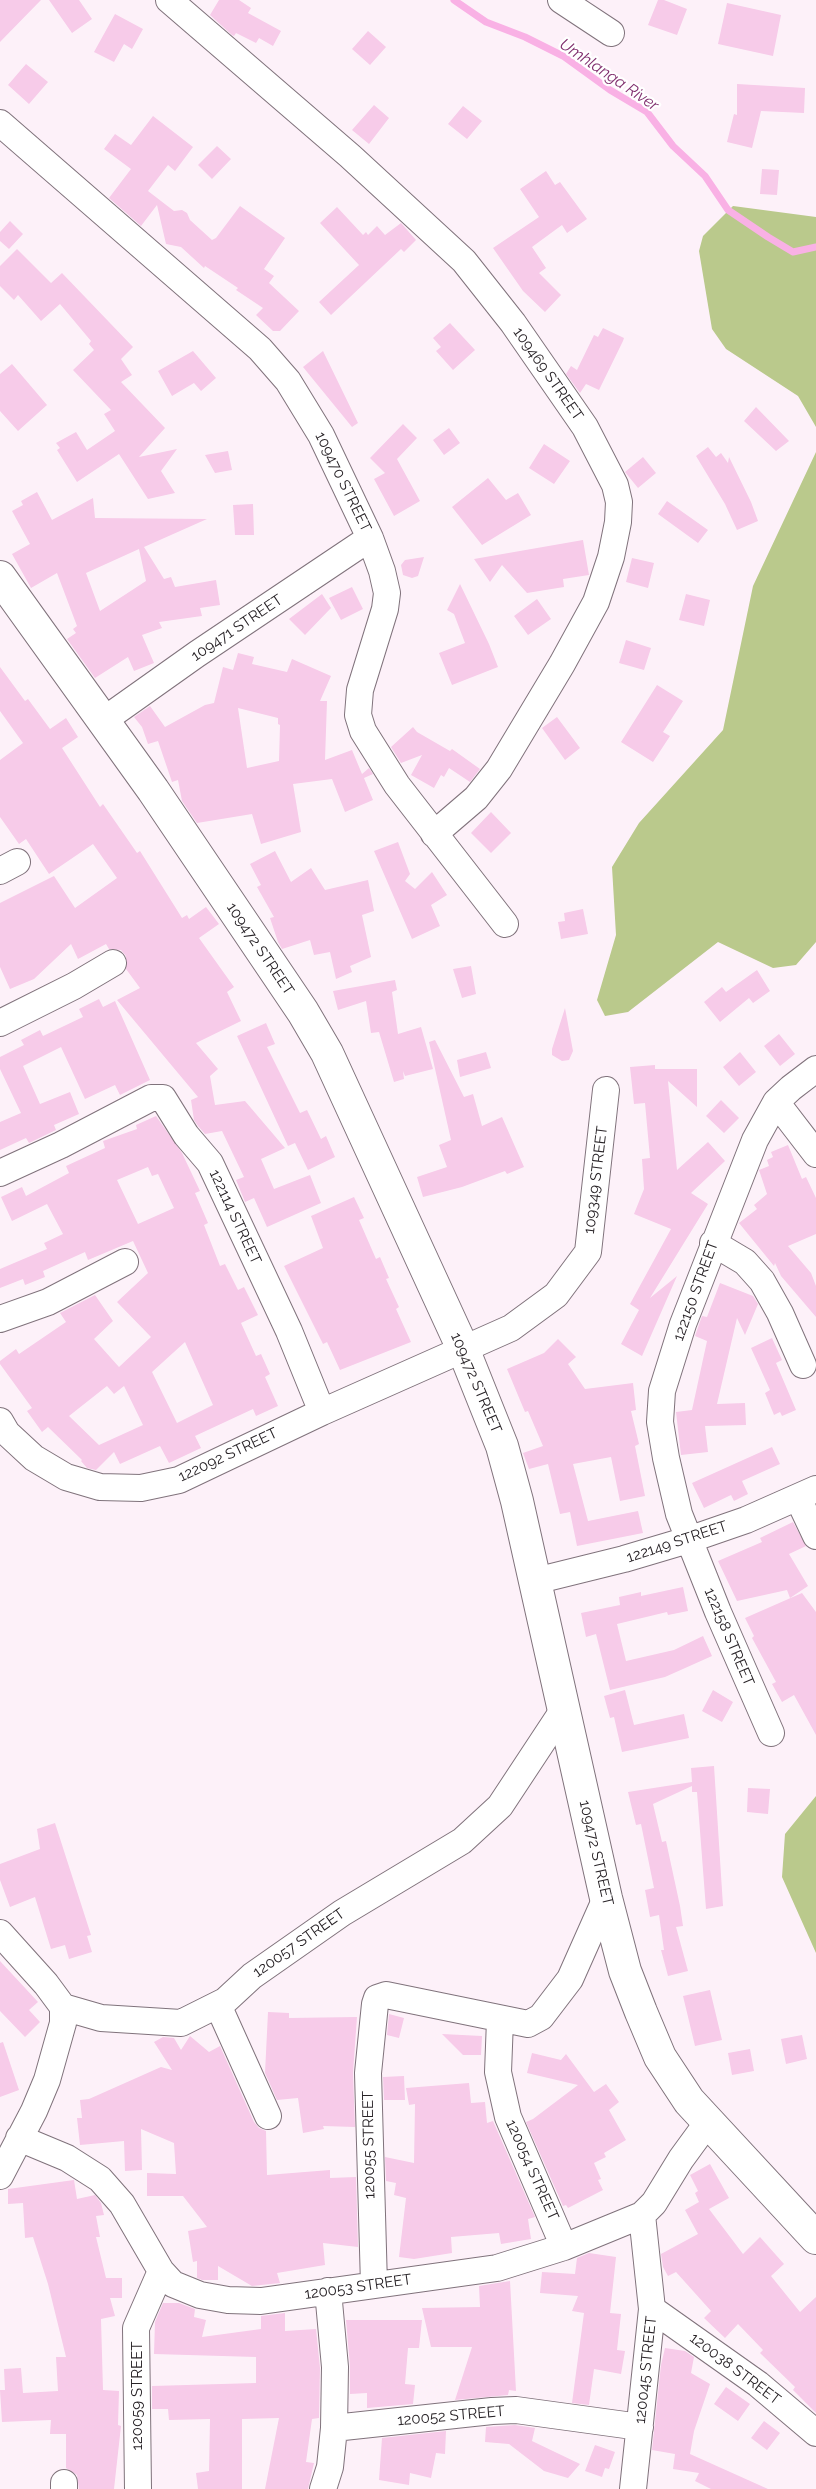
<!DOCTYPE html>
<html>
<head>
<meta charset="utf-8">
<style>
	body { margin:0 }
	canvas { display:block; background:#fdf1f9 }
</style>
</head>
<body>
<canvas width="816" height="2489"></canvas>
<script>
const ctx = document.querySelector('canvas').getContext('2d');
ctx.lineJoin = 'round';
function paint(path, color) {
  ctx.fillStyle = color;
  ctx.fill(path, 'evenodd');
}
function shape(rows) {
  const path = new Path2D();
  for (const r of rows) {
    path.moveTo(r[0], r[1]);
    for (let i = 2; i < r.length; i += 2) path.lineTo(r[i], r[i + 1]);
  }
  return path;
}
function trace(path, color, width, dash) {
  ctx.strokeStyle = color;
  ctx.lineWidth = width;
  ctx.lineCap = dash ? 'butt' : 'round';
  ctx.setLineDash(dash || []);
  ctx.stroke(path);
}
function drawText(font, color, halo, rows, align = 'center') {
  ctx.font = font + ' Raleway,sans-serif';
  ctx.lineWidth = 4.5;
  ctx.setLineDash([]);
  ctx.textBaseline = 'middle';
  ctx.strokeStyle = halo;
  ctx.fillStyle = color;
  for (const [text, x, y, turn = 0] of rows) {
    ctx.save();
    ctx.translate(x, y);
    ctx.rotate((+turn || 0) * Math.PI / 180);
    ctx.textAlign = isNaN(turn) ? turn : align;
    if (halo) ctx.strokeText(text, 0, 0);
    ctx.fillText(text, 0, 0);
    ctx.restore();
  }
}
paint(shape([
	[733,206,816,217,816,427,798,396,726,349,712,329,699,251,703,236],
	[816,452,816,942,796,965,773,968,718,942,628,1012,605,1016,597,1000,616,935,612,867,639,823,723,730,753,586],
	[816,1796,816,1953,782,1877,785,1834]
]), '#bac98c');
trace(shape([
	[454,0,486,22,525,37,563,56,610,90,647,112,673,146,705,176,728,210,768,237,793,252,816,247]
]), '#f9b1e5', 7);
paint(shape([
	[0,0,41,0,0,42],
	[49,0,79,0,92,19,72,33],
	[219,0,239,0,251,8,248,13,281,31,273,46,259,38,256,43,236,33,234,36,232,35,210,15],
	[658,0,664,0,687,9,677,35,648,25],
	[727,3,781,15,773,56,718,44],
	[115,14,143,29,132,49,124,44,114,62,94,52],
	[368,31,386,47,370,65,352,49],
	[26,64,48,82,29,104,8,85],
	[737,84,805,88,804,113,761,111,752,148,727,142,734,114,737,115],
	[374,105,389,118,369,144,352,130],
	[463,106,482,121,467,139,448,124],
	[153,116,193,147,175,171,168,165,148,191,174,211,182,210,187,213,190,220,212,240,216,238,240,206,285,238,264,269,274,276,269,283,299,311,280,331,273,331,256,315,263,308,236,290,238,288,205,266,204,268,181,247,166,244,157,205,141,226,109,198,131,169,104,149,115,134,131,145],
	[217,146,231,159,212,179,198,165],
	[762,169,779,170,777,195,760,194],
	[546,171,555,185,560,182,587,219,567,233,562,225,532,247,546,268,539,273,561,295,545,312,523,291,493,248,539,217,520,189],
	[337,207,363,235,366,232,368,235,377,226,385,235,401,223,416,240,404,252,401,249,331,315,319,302,359,265,320,223],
	[10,221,23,234,9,249,0,241,0,232],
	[17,249,51,283,62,273,133,347,121,359,132,375,121,382,165,428,139,457,177,449,161,471,175,493,148,499,119,454,77,482,57,450,60,448,56,443,76,432,87,450,115,431,104,414,111,410,73,370,94,350,89,344,91,341,60,304,41,321,18,295,14,300,0,286,0,266],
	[450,323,475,350,453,370,436,351,441,347,433,338],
	[603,328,624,338,623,341,599,390,586,384,580,393,566,374,571,366,577,370,594,335,598,337],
	[193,351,216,378,201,391,194,383,172,396,158,371],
	[323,351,358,423,352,427,303,367],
	[12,364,47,405,18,431,0,411,0,374],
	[756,407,789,441,776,451,744,421],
	[403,424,417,438,397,459,420,501,394,516,374,479,385,473,370,458],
	[449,428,460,443,444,455,433,440],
	[544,444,570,461,554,484,529,468],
	[708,447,716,457,721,453,728,463,729,457,751,502,758,521,737,530,725,504,696,456],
	[228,451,232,470,215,473,205,455],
	[643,457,656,473,638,488,625,472],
	[488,478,506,500,518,493,531,515,482,545,452,507],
	[37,492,52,520,93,498,95,518,207,519,144,547,164,579,171,577,175,587,216,580,220,605,200,608,202,616,159,622,162,628,142,635,154,663,134,671,128,657,95,678,67,639,76,633,73,629,77,626,57,573,31,588,12,554,30,544,12,511,23,505,21,501],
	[139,549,146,581,100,611,86,573],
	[667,501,708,530,698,543,658,514],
	[253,504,254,535,235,535,233,505],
	[583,540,589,575,563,579,564,587,527,593,502,565,490,582,474,559],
	[424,557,418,576,412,578,403,575,401,565,405,560],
	[632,558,654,563,648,588,626,582],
	[460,584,489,644,498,667,452,685,439,653,465,643,454,614,447,610],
	[352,587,363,609,341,620,329,598],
	[322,594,331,608,305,635,289,619],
	[686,594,710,600,704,626,679,620],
	[537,599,551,619,528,635,514,616],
	[626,640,651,648,644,670,619,663],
	[238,653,254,657,252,664,287,672,292,659,331,676,320,701,327,701,325,760,352,750,362,774,369,768,373,774,364,778,373,800,345,812,332,779,293,784,301,832,261,844,252,814,197,823,182,801,178,780,172,782,158,741,148,744,142,727,134,717,150,706,165,727,205,705,214,703,223,667,233,670],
	[238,708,278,718,278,724,280,725,279,761,247,768],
	[0,667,25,701,28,699,50,729,66,718,78,737,62,748,100,807,103,804,137,853,140,851,182,918,187,915,189,919,206,907,219,924,199,938,234,987,227,992,241,1021,196,1043,218,1069,210,1076,215,1105,245,1101,285,1148,261,1159,274,1189,310,1175,321,1203,267,1227,254,1198,245,1202,236,1180,244,1177,222,1131,205,1134,198,1126,194,1120,191,1100,198,1097,117,1000,140,988,126,969,126,956,121,950,109,949,106,944,78,959,71,944,34,979,10,989,0,967,0,903,54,876,75,908,117,878,93,844,49,874,26,839,19,844,0,817,0,760,23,743,0,711],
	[657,685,683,701,663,732,670,736,653,762,621,742],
	[557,717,580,748,565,760,542,728],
	[413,727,417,732,450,751,452,749,480,769,470,782,449,768,444,777,441,775,434,788,411,775,422,755,401,763,391,747],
	[491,812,511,833,491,853,471,833],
	[398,842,410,874,405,881,415,889,432,872,447,895,431,905,440,926,412,939,374,851],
	[275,851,291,882,311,868,325,890,368,880,374,911,362,915,371,957,350,966,352,972,336,979,330,952,314,955,310,940,282,949,278,942,270,918,274,917,257,887,261,885,250,864],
	[583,909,588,934,561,939,558,922,565,921,564,913],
	[471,966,476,994,462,998,453,969],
	[757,970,770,991,753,1003,749,998,720,1022,704,1002,722,987,726,992],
	[395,980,397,990,392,992,398,1034,421,1027,433,1069,405,1076,403,1071,404,1079,394,1082,379,1032,371,1033,366,1001,338,1010,333,991],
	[99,999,103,1007,115,1001,150,1080,120,1095,115,1085,85,1099,61,1047,23,1066,40,1104,70,1092,79,1114,54,1125,56,1130,29,1143,26,1138,0,1150,0,1122,21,1113,0,1069,0,1057,24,1045,21,1040,40,1030,43,1036,83,1017,79,1009],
	[565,1008,573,1051,569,1060,562,1061,552,1055,552,1049],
	[266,1023,275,1044,267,1047,300,1113,307,1110,321,1139,326,1136,335,1157,308,1170,295,1143,288,1146,237,1036],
	[779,1034,795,1054,780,1066,764,1046],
	[435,1040,464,1097,473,1094,482,1126,502,1117,524,1167,507,1174,505,1171,462,1187,423,1197,417,1177,447,1167,439,1145,451,1140,429,1042],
	[486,1052,491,1068,460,1077,457,1060],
	[740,1052,756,1072,739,1086,723,1067],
	[655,1065,655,1069,697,1069,697,1107,668,1081,677,1170,708,1142,725,1161,691,1193,708,1204,650,1298,677,1276,642,1356,621,1344,639,1310,630,1304,671,1229,634,1214,644,1189,642,1159,650,1158,645,1103,634,1104,630,1067],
	[721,1100,739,1118,724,1133,706,1116],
	[156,1116,182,1153,200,1191,195,1193,208,1223,204,1225,220,1266,225,1264,238,1290,244,1287,258,1315,241,1323,256,1356,261,1354,270,1374,265,1377,278,1406,256,1416,253,1409,195,1436,201,1448,169,1463,160,1446,120,1464,114,1452,96,1470,87,1468,81,1461,82,1460,48,1427,42,1432,27,1411,32,1408,0,1364,0,1361,16,1349,19,1354,66,1322,60,1313,95,1295,113,1321,94,1339,119,1367,151,1337,117,1302,148,1273,133,1241,88,1260,85,1252,43,1271,45,1277,25,1285,23,1279,0,1288,0,1269,47,1249,44,1243,63,1234,47,1204,12,1221,1,1197,22,1187,26,1196,69,1173,66,1166,105,1148,103,1141,137,1129,136,1125],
	[148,1167,152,1176,158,1174,174,1208,138,1224,117,1180],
	[185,1342,213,1405,177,1423,152,1372],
	[107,1386,114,1394,124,1386,143,1425,99,1445,69,1416],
	[788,1145,802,1179,806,1177,816,1198,816,1234,788,1246,811,1273,816,1286,816,1317,781,1276,775,1263,774,1266,739,1223,757,1209,754,1205,767,1194,759,1170,769,1166,767,1160,773,1157,771,1152],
	[354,1197,364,1218,359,1220,376,1259,380,1257,389,1278,386,1279,399,1307,396,1309,411,1342,340,1370,327,1342,323,1344,284,1266,323,1248,311,1216],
	[720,1283,753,1296,758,1304,745,1335,737,1318,717,1404,745,1403,746,1425,705,1426,708,1452,681,1455,676,1412,692,1410,707,1341,695,1336,702,1316,707,1317],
	[772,1338,782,1360,776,1363,796,1410,782,1416,780,1412,774,1415,765,1393,770,1390,751,1348],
	[558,1339,576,1357,568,1364,585,1389,633,1383,636,1410,631,1411,639,1444,635,1446,645,1496,620,1501,611,1457,573,1464,588,1521,638,1511,643,1533,577,1546,570,1512,560,1514,548,1464,529,1469,523,1453,543,1446,528,1411,525,1412,507,1369,544,1353],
	[772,1447,780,1464,742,1481,748,1494,734,1501,731,1495,704,1508,692,1483],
	[793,1522,806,1546,789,1554,808,1586,790,1598,787,1590,737,1601,718,1561,762,1542,760,1538],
	[683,1587,688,1611,668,1615,667,1612,617,1624,626,1661,674,1650,703,1636,712,1656,665,1677,610,1690,596,1634,586,1637,581,1613,620,1605,619,1597,641,1592,641,1596],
	[802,1593,816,1612,816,1735,794,1695,782,1702,772,1684,776,1682,752,1638,754,1636,745,1618],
	[625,1690,634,1725,684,1714,689,1738,622,1752,614,1717,610,1718,604,1696],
	[713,1690,733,1702,722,1722,702,1711],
	[714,1766,723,1906,706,1909,697,1792,692,1792,692,1786,653,1804,662,1842,666,1841,680,1906,683,1926,676,1927,688,1971,668,1976,661,1950,664,1950,659,1915,650,1917,645,1890,654,1888,641,1824,636,1825,628,1792,692,1782,691,1768],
	[748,1788,770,1789,768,1814,747,1812],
	[55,1823,91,1935,87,1936,92,1952,69,1959,65,1945,51,1949,35,1897,10,1907,0,1880,0,1864,40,1849,37,1829],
	[0,1961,38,2002,29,2010,40,2022,25,2037,0,2011],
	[710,1990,722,2040,695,2046,683,1996],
	[268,2012,289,2013,289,2018,357,2017,353,2073,355,2127,323,2126,324,2129,303,2133,298,2098,277,2100,265,2073],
	[389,2014,404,2018,399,2038,387,2035],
	[442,2034,482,2036,481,2055,463,2055],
	[802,2035,807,2059,786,2064,781,2039],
	[190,2036,209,2052,220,2046,254,2122,259,2128,266,2131,267,2175,330,2170,330,2178,356,2177,358,2247,323,2243,325,2265,277,2273,280,2283,252,2286,218,2266,218,2280,202,2280,197,2278,197,2261,193,2262,188,2231,207,2227,183,2196,147,2196,147,2173,176,2174,174,2143,141,2129,142,2170,125,2171,124,2141,80,2145,77,2118,82,2118,80,2100,89,2099,161,2067,172,2070,154,2042,163,2037,174,2038,181,2050],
	[3,2042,19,2090,0,2097,0,2043],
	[750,2049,754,2071,732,2075,728,2053],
	[532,2053,561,2060,566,2054,594,2092,606,2084,619,2102,609,2110,626,2140,604,2153,606,2157,594,2163,601,2179,598,2180,603,2190,568,2208,566,2205,563,2206,526,2122,533,2119,578,2085,527,2073],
	[404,2076,405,2100,384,2100,383,2077],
	[469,2083,471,2103,485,2102,487,2123,493,2121,535,2217,528,2219,531,2239,501,2244,499,2233,451,2237,452,2253,414,2259,399,2257,406,2198,394,2195,396,2183,386,2181,385,2157,414,2163,415,2104,409,2105,406,2088],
	[710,2164,729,2198,709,2209,743,2254,760,2237,784,2264,771,2276,800,2312,816,2297,816,2413,793,2390,795,2387,760,2353,763,2350,738,2324,725,2338,704,2318,711,2311,676,2272,668,2276,663,2267,661,2254,698,2234,685,2210,699,2202,695,2193,698,2191,690,2175],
	[74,2180,77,2199,95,2195,101,2203,104,2215,96,2216,100,2237,96,2237,106,2278,122,2278,122,2298,110,2298,115,2316,101,2319,103,2390,119,2391,118,2425,121,2426,114,2489,79,2489,77,2475,66,2468,66,2434,50,2434,51,2420,2,2422,0,2390,5,2390,4,2369,21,2368,23,2393,58,2391,56,2357,66,2357,48,2284,33,2237,25,2238,23,2203,8,2204,8,2189],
	[589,2253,616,2257,610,2313,621,2314,617,2350,625,2351,621,2374,594,2369,589,2405,572,2403,584,2313,572,2311,578,2296,540,2293,542,2272,575,2274,577,2258],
	[510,2281,516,2391,509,2390,508,2395,455,2400,472,2347,431,2347,422,2308,480,2307,479,2286],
	[163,2303,179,2303,195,2309,194,2317,206,2320,202,2337,261,2329,261,2316,285,2313,285,2331,316,2329,320,2368,319,2418,312,2419,306,2462,314,2463,308,2489,265,2489,279,2418,242,2419,242,2489,198,2489,196,2473,209,2471,210,2419,169,2420,168,2409,152,2409,152,2386,256,2383,256,2357,154,2354,155,2322],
	[346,2320,422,2320,419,2348,408,2348,405,2384,415,2385,413,2404,367,2408,367,2393,350,2394,350,2366],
	[665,2348,685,2351,694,2357,691,2373,710,2384,694,2431,690,2454,768,2489,711,2489,695,2481,699,2473,673,2469,675,2454,652,2450,661,2365],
	[726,2387,750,2404,738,2421,714,2404],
	[764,2421,780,2433,767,2450,751,2438],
	[515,2425,535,2428,532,2441,580,2464,568,2478,544,2471,509,2444,485,2442,486,2427],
	[446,2431,445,2454,436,2453,431,2478,410,2473,409,2485,379,2480,382,2438],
	[595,2445,615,2452,609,2469,605,2468,602,2477,585,2471]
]), '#f7cbe9');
const minor = shape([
	[169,0,350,156,464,261,513,323,585,427,615,485,619,502,618,522,611,557,596,602,562,664,499,769,476,798,434,834],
	[561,0,611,33],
	[0,123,260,349,288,381,321,435,370,538,382,571,387,593,385,609,360,690,358,715,363,731,397,785,505,924],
	[104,720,197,654,370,538],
	[0,871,17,862],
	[0,1023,74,986,113,963],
	[776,1102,816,1154],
	[0,1173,61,1145,151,1098,163,1098,186,1135,210,1163,289,1331,322,1412],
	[713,1243,745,1262,762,1281,780,1313,803,1365],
	[0,1319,48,1302,125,1262],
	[0,1421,7,1433,34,1458,66,1477,100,1487,141,1488,179,1480,322,1412,511,1328,556,1295,588,1252,606,1090],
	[798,1498,816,1536],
	[535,1581,624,1559,688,1540,746,1520,816,1489],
	[771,1733,718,1612,679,1514,666,1458,660,1422,662,1391,683,1324,755,1140,776,1102,791,1088,816,1069],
	[0,1933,46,1984,63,2007,101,2018,181,2023,225,2001,252,1976,342,1913,462,1841,500,1806,564,1709],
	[218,2005,268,2116],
	[500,2020,498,2072,508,2117,564,2247],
	[19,2138,67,2158,100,2179,122,2204,161,2271,173,2284,200,2295,228,2300,261,2301,497,2268,564,2247,642,2215,654,2203,681,2159,708,2122],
	[0,2176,34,2111,47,2080,63,2023,63,2007],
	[374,2285,368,2073,375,2004,377,1998,386,1995,528,2024,541,2017,570,1979,606,1898],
	[652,2309,758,2384,816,2433],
	[334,2428,492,2411,516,2410,640,2427],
	[64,2489,64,2483],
	[138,2489,136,2328,161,2271],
	[323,2489,330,2467,334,2428,335,2367,328,2291],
	[633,2489,652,2309,642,2215]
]);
const tertiary = shape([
	[0,577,153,790,303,1012,327,1053,464,1351,502,1446,517,1501,606,1898,625,1971,641,2012,660,2057,689,2101,816,2238]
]);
trace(minor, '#80737c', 28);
trace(tertiary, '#80737c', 34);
trace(minor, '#fff', 26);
trace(tertiary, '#fff', 32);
drawText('15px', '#282327', '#fff', [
	["109469 STREET",548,374,55],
	["109470 STREET",343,482,64],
	["109471 STREET",237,628,-34],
	["109472 STREET",260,949,56],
	["109349 STREET",596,1180,-83],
	["122114 STREET",235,1217,65],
	["122150 STREET",696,1291,-70],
	["109472 STREET",476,1383,67],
	["122092 STREET",228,1455,-25],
	["122149 STREET",677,1542,-18],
	["122158 STREET",729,1637,67],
	["109472 STREET",596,1853,77],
	["120057 STREET",299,1943,-35],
	["120055 STREET",369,2145,-91],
	["120054 STREET",532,2170,66],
	["120053 STREET",358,2287,-8],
	["120038 STREET",735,2369,37],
	["120045 STREET",646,2370,-84],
	["120059 STREET",137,2396,-90],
	["120052 STREET",451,2416,-5]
]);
drawText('italic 16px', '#81306f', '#fff', [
	["Umhlanga River",609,75,34]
]);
</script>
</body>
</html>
